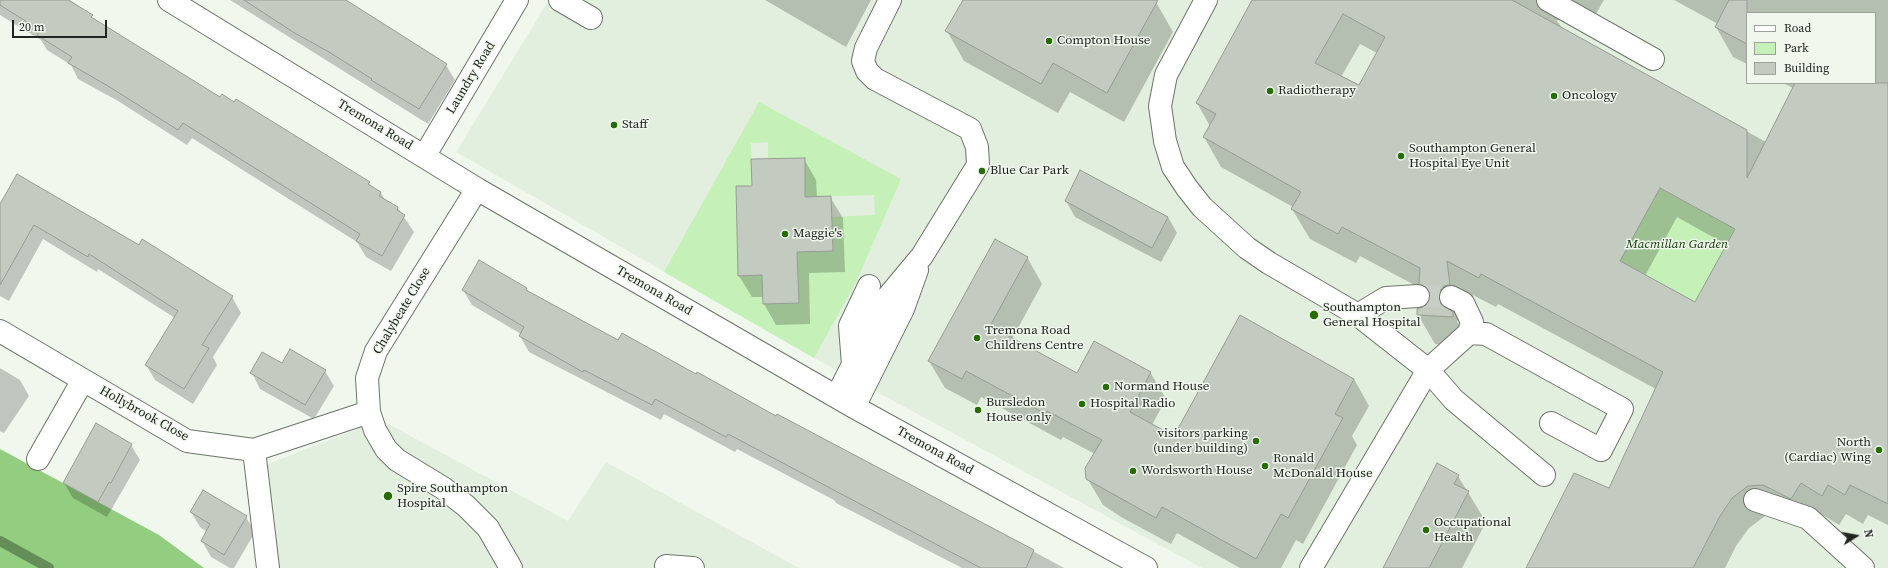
<!DOCTYPE html>
<html>
<head>
<meta charset="utf-8">
<style>
	body { margin:0 }
	#map { position:relative; width:1888px; height:568px; overflow:hidden; background:#f0f8ee; font-family:"Source Serif 4",serif }
	canvas { display:block }
	.legend { position:absolute; left:1746px; top:12px; width:130px; height:72px; box-sizing:border-box; background:#f0f8ee; border:1px solid #9da39c; margin:0; padding:5px 7px; list-style:none; font-size:12px; color:#212420 }
	.legend li { display:flex; align-items:center; gap:8px; height:20px }
	.legend b { width:20px; border:1px solid #9da39c }
	.north { position:absolute; left:1836px; top:516px; width:40px; height:40px; -webkit-text-stroke:3px #f0f8ee; paint-order:stroke; rotate:79deg; font-size:11px; font-weight:700; line-height:16px; text-align:center; color:#212420 }
	.north::after { content:''; display:block; margin:auto; width:14px; height:18px; background:#212420; clip-path:polygon(50% 0,100% 100%,50% 72%,0 100%) }
	.scale { position:absolute; left:12px; top:20px; width:95px; height:18px; box-sizing:border-box; border:2px solid #212420; border-top:0; padding-left:5px; font-size:12px; line-height:14px; white-space:nowrap; color:#212420; -webkit-text-stroke:3px #f0f8ee; paint-order:stroke }
</style>
</head>
<body>
<div id="map">
<canvas width="1888" height="568"></canvas>
<ul class="legend">
<li><b style="height:5px;background:#fff"></b>Road</li>
<li><b style="height:11px;background:#c5f0b8"></b>Park</li>
<li><b style="height:11px;background:#c3cac0"></b>Building</li>
</ul>
<div class="north">N</div>
<div class="scale">20 m</div>
</div>
<script>
const ctx = document.querySelector('canvas').getContext('2d');
ctx.lineJoin = 'round';
function paint(path, color) {
  ctx.fillStyle = color;
  ctx.fill(path, 'evenodd');
}
function shape(rows) {
  const path = new Path2D();
  for (const r of rows) {
    path.moveTo(r[0], r[1]);
    for (let i = 2; i < r.length; i += 2) path.lineTo(r[i], r[i + 1]);
  }
  return path;
}
function trace(path, color, width, dash) {
  ctx.strokeStyle = color;
  ctx.lineWidth = width;
  ctx.lineCap = dash ? 'butt' : 'round';
  ctx.setLineDash(dash || []);
  ctx.stroke(path);
}
function drawText(font, color, halo, rows, align = 'center') {
  ctx.font = font + ' "Source Serif 4",serif';
  ctx.lineWidth = 3;
  ctx.setLineDash([]);
  ctx.textBaseline = 'middle';
  ctx.strokeStyle = halo;
  ctx.fillStyle = color;
  for (const [text, x, y, turn = 0] of rows) {
    ctx.save();
    ctx.translate(x, y);
    ctx.rotate((+turn || 0) * Math.PI / 180);
    ctx.textAlign = isNaN(turn) ? turn : align;
    if (halo) ctx.strokeText(text, 0, 0);
    ctx.fillText(text, 0, 0);
    ctx.restore();
  }
}
paint(shape([
	[549,0,1888,0,1888,568,1202,568,814,358,456,152],
	[1747,13,1875,13,1875,83,1747,83],
	[381,420,568,521,606,462,799,568,262,568,250,471]
]), '#e2efde');
paint(shape([
	[759,102,901,179,857,280,814,358,664,272],
	[768,142,768,159,804,158,806,197,874,195,875,215,832,217,833,251,797,252,799,303,763,304,762,275,739,276,752,186,751,143],
	[1660,188,1735,229,1695,302,1620,261]
]), '#c5f0b8');
paint(shape([
	[0,449,159,535,204,568,0,568]
]), '#92cd80');
paint(shape([
	[0,0,70,0,79,6,94,20,221,98,369,183,372,188,381,193,385,200,398,208,414,232,391,271,366,257,357,242,192,138,187,145,118,101,78,79,71,65,47,50,41,40,0,15],
	[230,0,342,0,446,65,455,80,428,124],
	[765,0,871,0,846,47],
	[964,0,1152,0,1156,2,1173,32,1124,122,1070,92,1058,113,964,61,947,31],
	[1253,0,1604,0,1588,28,1559,19,1557,21,1563,29,1766,142,1793,88,1783,83,1875,83,1875,13,1747,13,1747,64,1733,57,1716,27,1718,24,1674,0,1888,0,1888,525,1868,515,1863,524,1846,514,1839,525,1818,512,1809,528,1781,515,1765,516,1749,528,1736,546,1725,568,1527,568,1610,489,1656,389,1498,304,1496,307,1463,290,1466,315,1462,316,1457,321,1469,343,1470,347,1435,344,1418,315,1430,301,1424,290,1360,256,1356,263,1310,239,1292,209,1293,207,1221,167,1204,137,1210,126,1197,103],
	[1360,44,1377,53,1360,87,1341,77],
	[1677,217,1727,245,1696,303,1645,276],
	[804,159,816,180,817,197,830,197,843,218,845,272,809,273,810,324,776,325,764,304,764,297,752,297,739,276,753,187],
	[1066,201,1168,217,1177,233,1161,262,1075,217],
	[0,205,139,247,232,297,241,313,213,357,217,365,193,404,155,380,146,365,175,318,98,269,97,272,43,239,9,301,0,296],
	[1027,257,1042,284,1012,339,1077,375,1150,372,1166,399,1152,425,1174,437,1354,379,1369,406,1352,436,1357,445,1303,544,1296,540,1281,568,1240,568,1177,533,1171,544,1121,517,1103,505,1087,478,1095,454,1063,437,1061,440,981,397,977,405,945,388,929,361],
	[526,289,528,292,619,341,696,375,954,508,1064,568,962,568,836,503,834,500,737,449,735,452,664,414,661,420,529,352,520,336,521,334,472,305,463,290],
	[283,364,325,371,334,386,314,419,260,389,252,373],
	[0,368,20,380,29,396,4,433,0,431],
	[131,445,140,460,107,517,73,498,64,483],
	[1458,476,1486,522,1462,568,1393,568],
	[191,512,246,517,255,532,234,568,230,568,211,557,202,541,207,532,200,527]
]), '#0003');
trace(shape([
	[0,541,49,568]
]), '#648e57', 10);
const building = shape([
	[0,0,68,0,93,15,91,17,220,97,222,94,234,102,236,99,370,182,368,184,381,192,379,196,398,207,397,210,405,215,382,256,356,241,360,234,183,123,178,130,108,86,68,63,72,57,37,35,40,30,0,5,0,0],
	[244,0,346,0,447,64,419,109,371,80,372,79,329,52,293,32,244,0],
	[963,0,1158,0,1107,93,1053,63,1041,84,945,31,963,0],
	[1252,0,1512,0,1747,130,1747,178,1795,83,1888,83,1888,504,1850,485,1845,495,1828,485,1822,496,1801,483,1791,499,1763,485,1748,486,1732,498,1720,516,1693,568,1526,568,1574,473,1609,488,1663,372,1481,274,1479,278,1447,261,1450,285,1444,286,1440,291,1439,298,1441,304,1453,312,1453,317,1417,315,1417,309,1425,306,1429,302,1430,296,1428,289,1419,284,1420,268,1342,227,1338,234,1291,209,1301,192,1203,137,1216,114,1196,103,1252,0],
	[1343,14,1385,37,1359,85,1315,63,1343,14],
	[1660,188,1735,229,1695,302,1620,261,1660,188],
	[1729,0,1747,0,1747,44,1715,27,1729,0],
	[805,158,805,197,831,196,833,251,797,252,799,303,763,304,762,275,738,276,736,186,752,186,751,159,805,158],
	[1080,170,1168,217,1152,248,1065,201,1080,170],
	[17,174,139,245,142,239,233,296,202,345,209,348,184,389,145,365,178,311,89,254,88,257,34,225,0,285,0,204,17,174],
	[995,239,1028,257,990,326,1077,373,1094,341,1151,372,1130,412,1174,436,1240,315,1354,379,1335,414,1343,418,1288,518,1281,514,1256,559,1162,507,1156,518,1086,479,1085,468,1102,440,1047,411,1046,414,966,371,962,379,928,361,995,239],
	[479,260,527,288,526,290,618,340,622,333,696,374,697,372,776,416,777,414,1034,550,1026,568,981,568,728,434,726,437,655,399,652,405,584,370,583,372,519,336,524,327,462,290,479,260],
	[290,349,326,370,305,405,250,373,262,352,282,363,290,349],
	[96,423,132,444,111,483,109,482,98,502,63,483,96,423],
	[1437,463,1459,475,1454,484,1469,491,1429,568,1383,568,1437,463],
	[203,490,247,516,224,555,201,541,210,524,190,512,203,490]
]);
paint(building, '#c3cac0');
trace(building, '#969d94', 1);
trace(shape([
	[1418,296,1451,297]
]), '#c7cec5', 22, [22, 11]);
const minor = shape([
	[169,0,477,189,854,407,1146,568],
	[560,0,591,18],
	[1206,0,1166,75,1160,106,1165,141,1173,167,1187,188,1202,207,1247,248,1269,263,1358,315,1428,370,1454,400,1544,475],
	[1548,0,1653,59],
	[425,155,517,0],
	[477,189,376,351,367,378,369,412,375,430,386,449,397,460,443,488,466,506,488,528,511,568],
	[1358,315,1386,298,1418,296],
	[0,331,187,441,254,450,369,412],
	[1469,333,1486,334,1622,409,1601,450,1551,423],
	[853,365,850,326,869,286],
	[837,396,887,298,922,256,978,165,977,147,970,129,875,79,867,71,863,61,866,48,890,0],
	[854,407,903,309,917,270],
	[254,450,268,568],
	[38,459,83,380],
	[1755,500,1808,518,1863,568],
	[666,566,693,568],
	[1311,568,1428,370,1469,333,1472,322,1463,303,1451,297]
]);
trace(minor, '#6d746b', 24);
trace(minor, '#fff', 22);
for (const [x, y, r, color] of [
	[1049,41,4,"#286c06"],
	[1270,91,4,"#286c06"],
	[1554,96,4,"#286c06"],
	[614,125,4,"#286c06"],
	[1401,156,4,"#286c06"],
	[982,171,4,"#286c06"],
	[785,234,4,"#286c06"],
	[1314,315,5,"#286c06"],
	[977,338,4,"#286c06"],
	[1106,387,4,"#286c06"],
	[1082,404,4,"#286c06"],
	[978,410,4,"#286c06"],
	[1256,441,4,"#286c06"],
	[1879,450,4,"#286c06"],
	[1265,466,4,"#286c06"],
	[1133,471,4,"#286c06"],
	[388,496,5,"#286c06"],
	[1426,530,4,"#286c06"]
]) {
  const dot = new Path2D();
  dot.arc(x, y, r, 0, 2 * Math.PI);
  ctx.fillStyle = color;
  ctx.fill(dot);
  trace(dot, '#f0f8ee', 1.5);
}
drawText('13px', '#212420', '#f0f8ee', [
	["Compton House",1057,41],
	["Radiotherapy",1278,91],
	["Oncology",1562,96],
	["Staff",622,125],
	["Southampton General",1409,149],
	["Hospital Eye Unit",1409,164],
	["Blue Car Park",990,171],
	["Maggie's",793,234],
	["Southampton",1323,308],
	["General Hospital",1323,323],
	["Tremona Road",985,331],
	["Childrens Centre",985,346],
	["Normand House",1114,387],
	["Bursledon",986,403],
	["House only",986,418],
	["Hospital Radio",1090,404],
	["visitors parking",1248,434,"right"],
	["(under building)",1248,449,"right"],
	["North",1871,443,"right"],
	["(Cardiac) Wing",1871,458,"right"],
	["Ronald",1273,459],
	["McDonald House",1273,474],
	["Wordsworth House",1141,471],
	["Spire Southampton",397,489],
	["Hospital",397,504],
	["Occupational",1434,523],
	["Health",1434,538]
], 'left');
drawText('13px', '#212420', '#f0f8ee', [
	["Laundry Road",471,78,-59],
	["Tremona Road",375,125,31],
	["Tremona Road",654,291,30],
	["Chalybeate Close",402,311,-59],
	["Hollybrook Close",144,414,29],
	["Tremona Road",935,451,29]
]);
drawText('italic 13px', '#0c3300', '#f0f8ee', [
	["Macmillan Garden",1677,245]
]);
</script>
</body>
</html>
